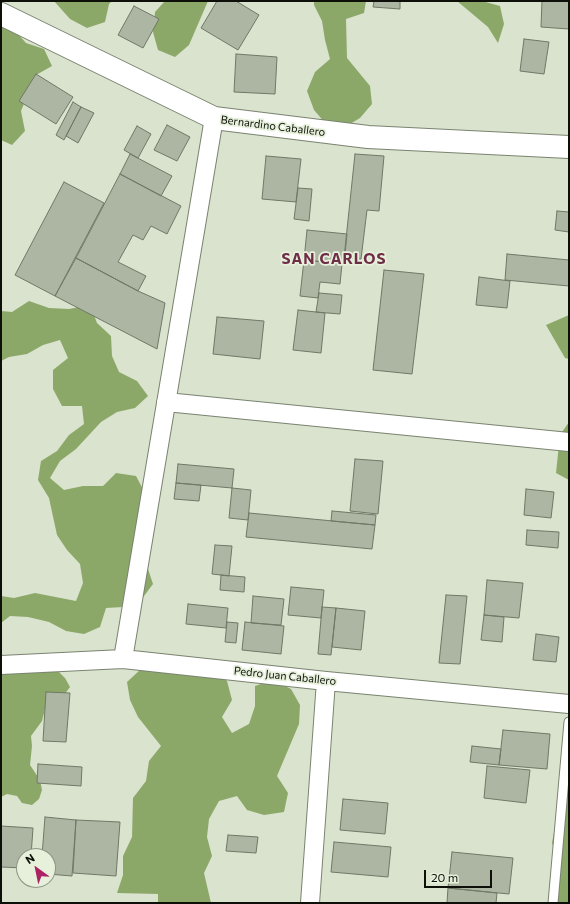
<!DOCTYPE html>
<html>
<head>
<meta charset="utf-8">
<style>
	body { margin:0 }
	#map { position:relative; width:570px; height:904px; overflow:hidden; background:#d9e3ce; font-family:Commissioner,sans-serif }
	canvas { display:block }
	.frame { position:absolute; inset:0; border:2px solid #0c1009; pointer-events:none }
	.north { position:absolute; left:16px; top:848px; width:40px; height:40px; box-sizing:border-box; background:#e6f0db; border:1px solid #8f9687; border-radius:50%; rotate:327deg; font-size:11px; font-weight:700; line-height:16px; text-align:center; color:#0c1009 }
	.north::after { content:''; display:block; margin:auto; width:14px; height:18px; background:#ac2264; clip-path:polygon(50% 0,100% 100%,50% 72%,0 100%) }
	.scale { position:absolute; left:424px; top:870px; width:68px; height:18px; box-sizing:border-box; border:2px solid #0c1009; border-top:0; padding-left:5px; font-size:12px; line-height:14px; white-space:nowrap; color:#0c1009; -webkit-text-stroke:3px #e6f0db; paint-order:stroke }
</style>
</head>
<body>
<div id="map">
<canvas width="570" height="904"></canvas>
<div class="frame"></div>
<div class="north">N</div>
<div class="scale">20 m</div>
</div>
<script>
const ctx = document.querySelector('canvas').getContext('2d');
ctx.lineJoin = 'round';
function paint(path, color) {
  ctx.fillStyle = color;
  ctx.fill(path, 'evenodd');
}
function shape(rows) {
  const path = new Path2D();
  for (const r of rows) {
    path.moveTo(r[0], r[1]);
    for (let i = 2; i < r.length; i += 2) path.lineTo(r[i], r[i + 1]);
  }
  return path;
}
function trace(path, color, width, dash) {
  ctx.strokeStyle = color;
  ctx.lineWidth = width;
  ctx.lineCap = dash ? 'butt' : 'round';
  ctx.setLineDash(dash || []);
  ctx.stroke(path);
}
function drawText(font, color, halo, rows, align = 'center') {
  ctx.font = font + ' Commissioner,sans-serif';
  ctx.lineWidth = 3.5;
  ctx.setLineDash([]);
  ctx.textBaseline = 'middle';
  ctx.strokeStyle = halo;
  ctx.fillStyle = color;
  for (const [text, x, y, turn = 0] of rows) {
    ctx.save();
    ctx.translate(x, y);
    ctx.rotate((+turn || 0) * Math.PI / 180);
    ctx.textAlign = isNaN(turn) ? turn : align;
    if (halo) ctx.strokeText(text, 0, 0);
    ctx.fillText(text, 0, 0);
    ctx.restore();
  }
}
paint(shape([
	[54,1,112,1,109,4,105,22,87,28,70,19],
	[165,1,208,1,189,45,175,57,158,50,153,32,155,12],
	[314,1,366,1,364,13,346,19,347,58,370,86,372,104,360,118,345,127,326,124,314,110,307,91,315,72,330,59,325,40,322,21,314,5],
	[457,1,482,1,500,6,504,24,498,43,488,27],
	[1,15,26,43,44,49,52,66,36,75,21,111,25,131,12,145,1,140],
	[29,301,49,308,69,309,90,305,97,323,111,336,112,356,119,372,137,381,148,396,135,408,117,412,101,422,76,449,60,461,50,478,64,490,83,486,103,486,116,473,136,476,145,493,147,566,153,584,141,600,123,607,106,608,100,627,84,634,66,631,49,622,28,617,10,616,1,623,1,596,14,598,35,593,76,601,83,583,80,564,67,550,57,535,49,498,38,480,41,461,57,451,69,435,84,424,82,406,62,406,53,389,53,370,68,358,60,340,43,345,27,354,9,357,1,361,1,311,12,312],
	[569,315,569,359,565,358,546,325],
	[569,422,569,480,556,473,560,435],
	[42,667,59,672,65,678,70,687,64,695,47,701,42,721,31,736,32,746,30,765,40,780,42,790,39,799,32,805,22,803,17,796,7,794,1,797,1,671],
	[141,669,212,669,227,681,232,700,222,717,232,733,249,724,255,706,255,686,273,680,291,689,300,705,299,724,277,776,288,793,284,812,264,815,247,810,237,796,219,801,209,819,207,837,212,856,204,873,211,903,158,903,158,894,117,893,123,875,123,856,132,837,133,798,146,781,149,761,161,746,138,717,130,700,127,682],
	[569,768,569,903,558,903,555,880,558,860,552,843,559,805,569,789,565,770]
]), '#8ca869');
const building = shape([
	[217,1,236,1,259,15,238,50,201,28,217,1],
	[374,1,400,1,400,9,373,7,374,1],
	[542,1,569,1,569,29,541,27,542,1],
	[134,6,159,19,143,48,118,35,134,6],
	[524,39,549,42,544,74,520,71,524,39],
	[236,54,277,57,275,94,234,92,236,54],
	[36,74,73,97,56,124,19,101,36,74],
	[73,102,81,107,64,140,56,135,73,102],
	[81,107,94,113,78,143,66,136,81,107],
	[167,125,190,137,177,161,154,150,167,125],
	[137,126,151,134,138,158,124,150,137,126],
	[130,154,172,176,161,196,120,174,130,154],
	[355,154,384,156,379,211,367,210,361,259,344,258,355,154],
	[266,156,301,159,296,202,262,199,266,156],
	[120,174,181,206,167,234,151,226,143,240,133,235,118,262,146,276,138,291,76,258,120,174],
	[64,182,104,203,55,296,15,275,64,182],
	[298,188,312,189,309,221,294,219,298,188],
	[557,211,569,212,569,232,555,230,557,211],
	[307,230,347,234,344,264,304,260,307,230],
	[507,254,569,260,569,286,505,280,507,254],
	[76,258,138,291,165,303,157,349,55,296,76,258],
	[304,260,342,264,340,284,320,282,318,298,300,296,304,260],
	[384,270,424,274,412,374,373,370,384,270],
	[479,277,510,281,507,308,476,305,479,277],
	[319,293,342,295,340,314,316,312,319,293],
	[298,310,325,313,321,353,293,350,298,310],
	[217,317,264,321,260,359,213,354,217,317],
	[355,459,383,461,378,514,350,511,355,459],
	[178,464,234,469,232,488,176,483,178,464],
	[176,483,201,485,199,501,174,499,176,483],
	[232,488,251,490,248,520,229,518,232,488],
	[526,489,554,492,551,518,524,515,526,489],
	[332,511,376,515,375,525,331,521,332,511],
	[249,513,375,525,372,549,246,537,249,513],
	[527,530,559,532,558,548,526,545,527,530],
	[215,545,232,546,229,576,212,574,215,545],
	[221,575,245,577,244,592,220,590,221,575],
	[487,580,523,583,519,618,484,615,487,580],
	[291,587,324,590,321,618,288,615,291,587],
	[446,595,467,596,460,664,439,663,446,595],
	[253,596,284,599,281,625,251,623,253,596],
	[188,604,228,608,226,628,186,624,188,604],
	[322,607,336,608,331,655,318,654,322,607],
	[336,608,365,611,361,650,332,647,336,608],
	[484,615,504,617,502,642,481,640,484,615],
	[227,622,238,623,236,643,225,642,227,622],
	[245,622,284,626,281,654,242,650,245,622],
	[536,634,559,637,556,662,533,660,536,634],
	[46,692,70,693,66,742,43,741,46,692],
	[503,730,550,734,547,769,499,765,503,730],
	[472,746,501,749,499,765,470,762,472,746],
	[38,764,82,767,81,786,37,783,38,764],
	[487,766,530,770,526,803,484,798,487,766],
	[343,799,388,803,385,834,340,830,343,799],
	[45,817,76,820,72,876,48,874,48,856,42,856,45,817],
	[76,820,120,822,116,876,73,873,76,820],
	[1,826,33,828,31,856,24,856,24,868,1,867,1,826],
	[228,835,258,837,256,853,226,851,228,835],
	[334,842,391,847,388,877,331,872,334,842],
	[452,852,513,858,509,894,448,888,452,852],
	[448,888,497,893,496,903,447,903,448,888]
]);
paint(building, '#acb6a2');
trace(building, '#6f7866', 1);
const lane = shape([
	[553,903,569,722]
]);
const street = shape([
	[166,402,569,442],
	[123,659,214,118],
	[1,665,123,659,326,681,569,704],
	[310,903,326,681]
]);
const secondary = shape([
	[1,14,214,118,368,137,569,147]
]);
trace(lane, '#7a8370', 11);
trace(street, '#7a8370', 20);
trace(secondary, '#7a8370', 24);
trace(lane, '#fff', 9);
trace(street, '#fff', 18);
trace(secondary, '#fff', 22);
drawText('11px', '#0c1009', '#e6f0db', [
	["Bernardino Caballero",273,126,7],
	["Pedro Juan Caballero",285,676,6]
]);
ctx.letterSpacing = '1px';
drawText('bold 15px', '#6f2c47', '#e6f0db', [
	["SAN CARLOS",334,259]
]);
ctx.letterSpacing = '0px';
</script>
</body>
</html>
